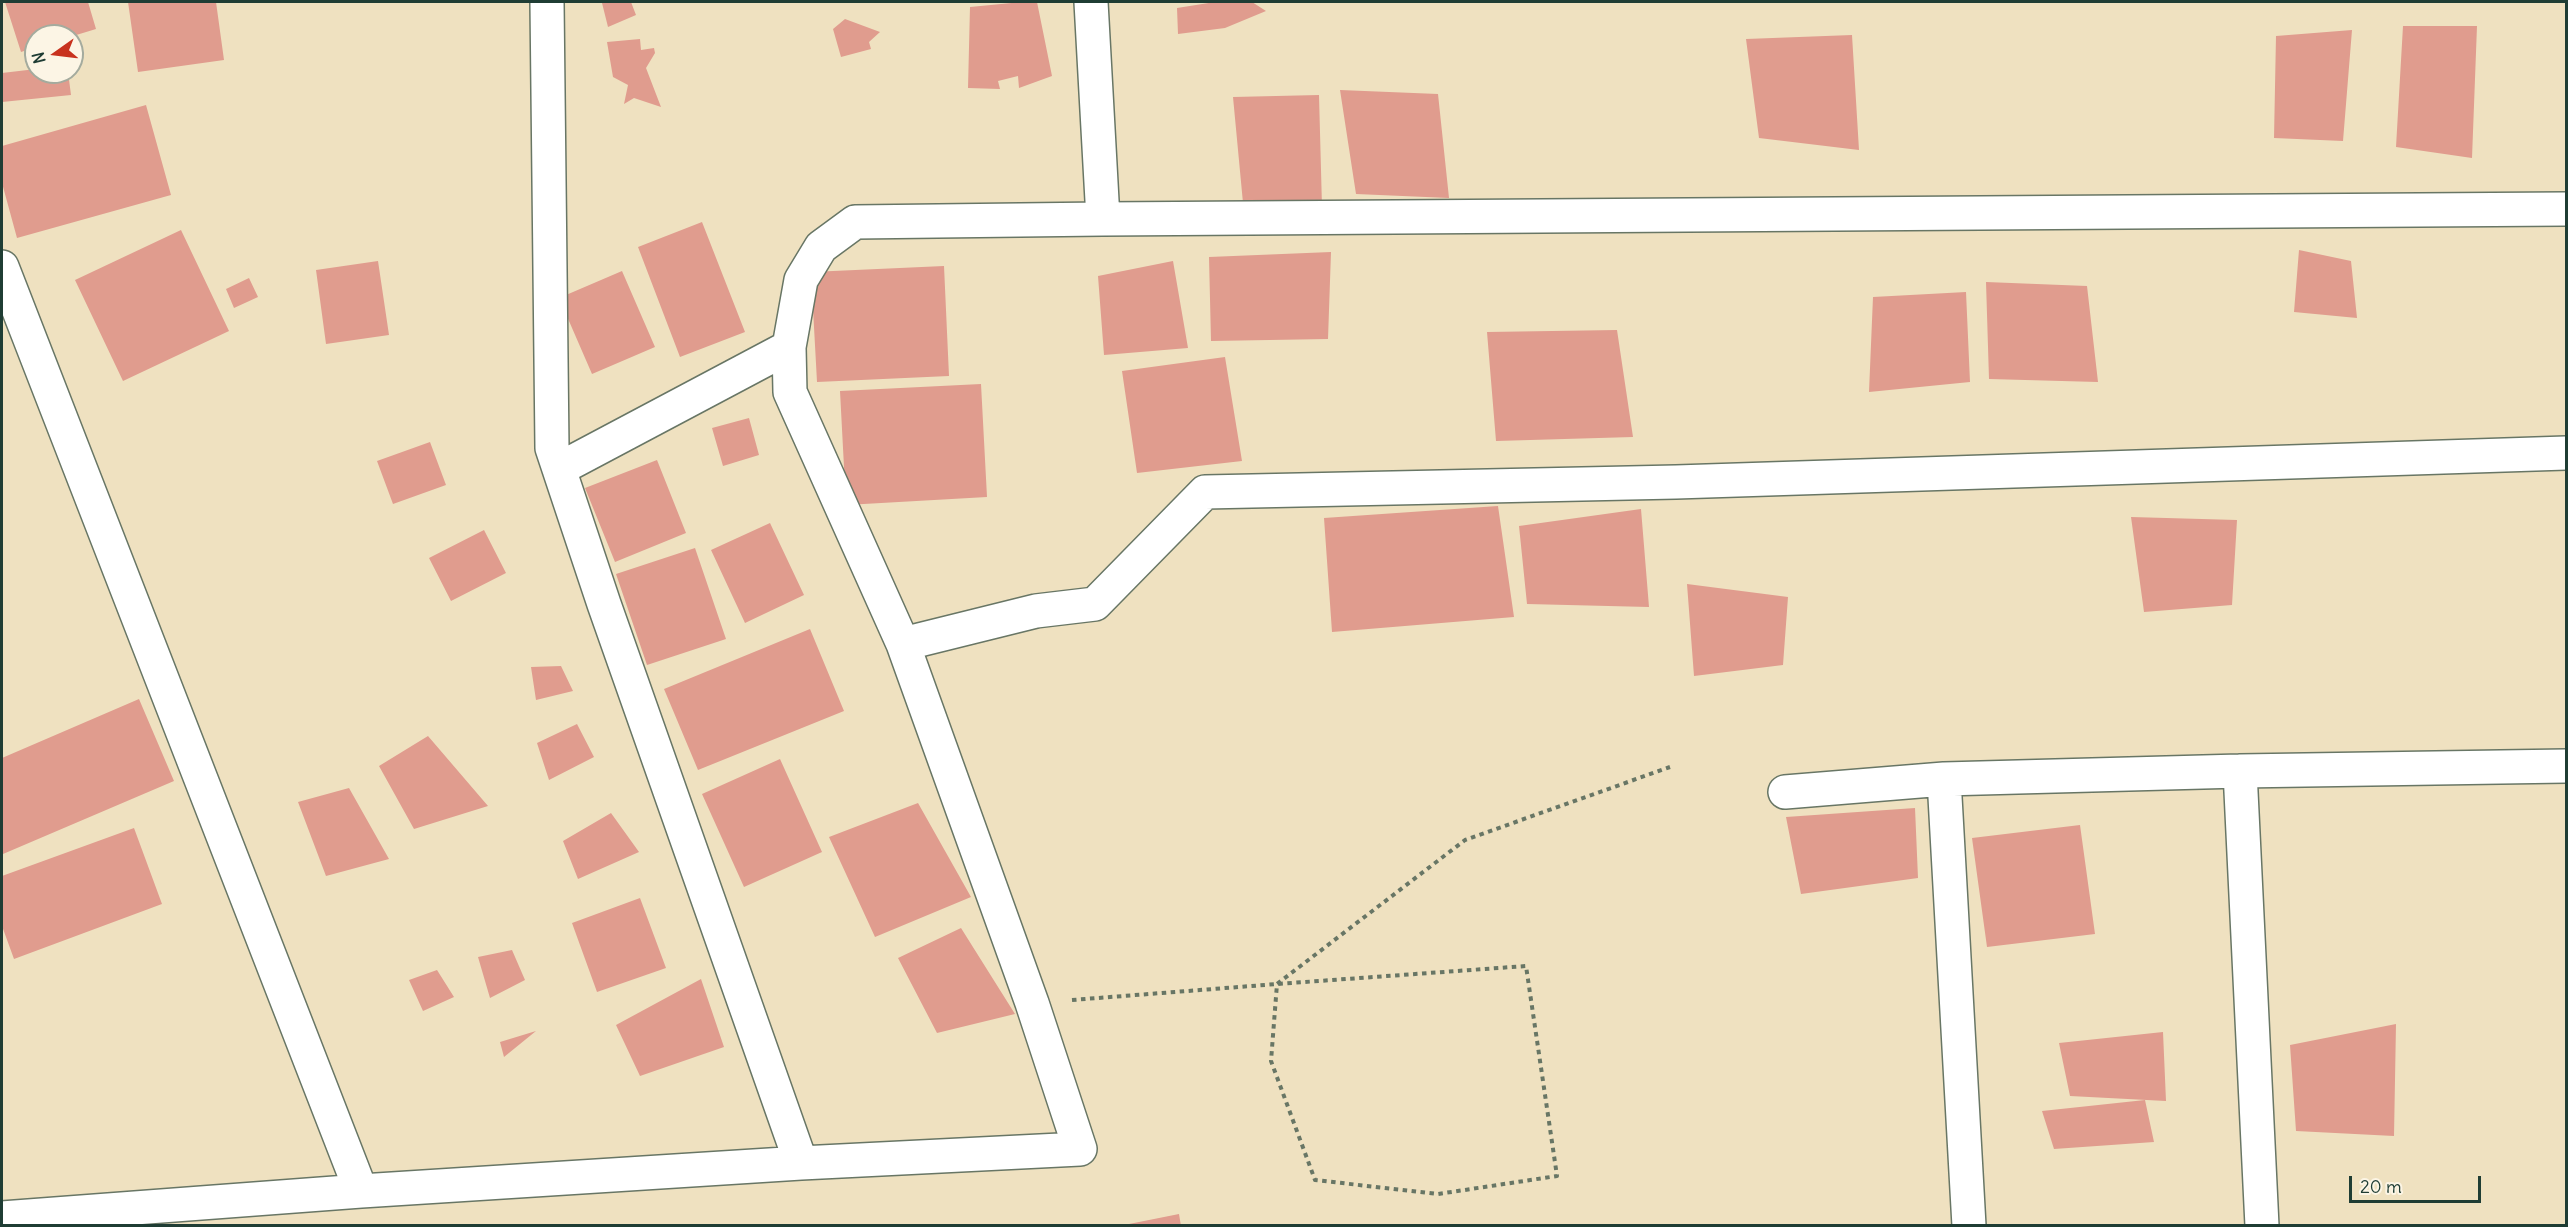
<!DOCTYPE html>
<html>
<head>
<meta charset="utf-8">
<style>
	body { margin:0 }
	#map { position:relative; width:2568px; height:1227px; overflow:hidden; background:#efe1c0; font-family:Delius,sans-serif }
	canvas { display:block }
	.frame { position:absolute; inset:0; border:3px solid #1f3d34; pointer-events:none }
	.north { position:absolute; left:24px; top:24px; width:60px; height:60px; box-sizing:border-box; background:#fcf5e5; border:2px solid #a4ab9e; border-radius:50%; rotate:256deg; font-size:16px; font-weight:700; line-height:24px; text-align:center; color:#1f3d34 }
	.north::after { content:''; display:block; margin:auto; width:21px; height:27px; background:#c8321e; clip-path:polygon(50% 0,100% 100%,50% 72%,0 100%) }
	.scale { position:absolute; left:2349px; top:1176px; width:132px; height:27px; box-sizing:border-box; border:3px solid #1f3d34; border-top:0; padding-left:8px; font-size:18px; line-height:21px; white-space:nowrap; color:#1f3d34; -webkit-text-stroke:4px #fcf5e5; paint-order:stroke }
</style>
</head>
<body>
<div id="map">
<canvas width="2568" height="1227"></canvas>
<div class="frame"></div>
<div class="north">N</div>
<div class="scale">20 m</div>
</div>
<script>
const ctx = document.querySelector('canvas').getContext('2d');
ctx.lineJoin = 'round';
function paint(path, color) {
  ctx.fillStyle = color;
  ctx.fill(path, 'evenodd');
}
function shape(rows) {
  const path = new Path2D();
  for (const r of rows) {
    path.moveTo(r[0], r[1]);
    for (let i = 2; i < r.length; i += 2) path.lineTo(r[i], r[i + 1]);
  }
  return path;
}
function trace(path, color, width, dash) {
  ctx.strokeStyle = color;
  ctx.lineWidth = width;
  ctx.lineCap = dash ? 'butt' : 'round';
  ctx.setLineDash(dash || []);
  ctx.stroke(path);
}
paint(shape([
	[5,2,88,2,96,29,73,36,36,36,36,47,21,52],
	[128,2,216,2,224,60,138,72],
	[608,2,631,2,636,15,608,27,602,3],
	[1022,2,1037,2,1052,76,1019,88,1018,76,998,81,1000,89,968,88,970,7],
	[1215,2,1252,2,1266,11,1225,28,1178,34,1177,8],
	[845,19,880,32,869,42,871,49,841,57,833,29],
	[2403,26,2477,26,2472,158,2396,147],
	[2352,30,2343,141,2274,138,2276,36],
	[1852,35,1859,150,1759,138,1746,39],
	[640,39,641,50,654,48,655,53,646,68,661,107,634,98,624,104,628,85,613,77,607,42],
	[36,69,36,72,68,72,71,95,2,102,2,73],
	[1340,90,1438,94,1449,198,1356,194],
	[1319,95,1322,207,1243,203,1233,97],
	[146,105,171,195,17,238,2,183,2,146],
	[702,222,745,332,680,357,638,247],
	[181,230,229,331,123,381,75,280],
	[2299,250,2351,261,2357,318,2294,312],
	[1331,252,1328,339,1211,341,1209,257],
	[378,261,389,335,326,344,316,270],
	[1173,261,1188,348,1104,355,1098,276],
	[944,266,949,376,817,382,811,272],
	[622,271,655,347,592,374,559,298],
	[249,278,258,297,234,308,226,289],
	[1986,282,2087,286,2098,382,1989,379],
	[1966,292,1970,382,1869,392,1873,297],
	[1617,330,1633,437,1496,441,1487,332],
	[1225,357,1242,461,1137,473,1122,371],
	[981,384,987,497,846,505,840,391],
	[749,418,759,455,723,466,712,428],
	[430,442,446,485,393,504,377,461],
	[657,460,686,533,615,562,585,488],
	[1498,506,1514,617,1332,632,1324,518],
	[1641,509,1649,607,1527,604,1519,526],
	[2131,517,2237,520,2232,605,2144,612],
	[770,523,804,595,745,623,711,550],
	[484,530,506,573,451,601,429,558],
	[695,548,726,639,647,665,616,574],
	[1687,584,1788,597,1783,665,1694,676],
	[810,629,844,711,698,770,664,689],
	[561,666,573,691,536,700,531,667],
	[139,699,174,781,3,854,2,758],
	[577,724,594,757,549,780,537,743],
	[428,736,488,806,414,829,379,766],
	[780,759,822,852,744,887,702,794],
	[349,788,389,859,326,876,298,802],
	[918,803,971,897,875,937,829,837],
	[1915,808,1918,878,1801,894,1786,817],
	[611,813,639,852,578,879,563,841],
	[2080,825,2095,934,1987,947,1972,838],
	[134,828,162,904,14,959,2,926,2,876],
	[640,898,666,968,597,992,572,923],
	[961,928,1015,1014,937,1033,898,958],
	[512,950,525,980,490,998,478,957],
	[437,970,454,997,423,1011,409,980],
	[701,979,724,1047,640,1076,616,1025],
	[2396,1024,2394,1136,2296,1131,2290,1045],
	[536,1031,504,1057,500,1042],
	[2163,1032,2166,1101,2070,1096,2059,1043],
	[2145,1100,2154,1142,2054,1149,2042,1111],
	[1179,1214,1181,1226,1129,1226,1129,1224]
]), '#e09c8e');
const minor = shape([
	[547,2,552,448,604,604,801,1163],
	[1091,2,1103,219,2566,209],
	[2,267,361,1191],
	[559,469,789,347],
	[903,644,790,392,789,347,801,280,821,247,855,222,1103,219],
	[2240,771,2262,1226],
	[1944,779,1969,1226],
	[1785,792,1944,779,2240,771,2566,766],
	[2,1218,361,1191,801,1163,1080,1149,1032,1003,903,644,1036,611,1095,604,1205,492,1676,482,2566,453]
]);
trace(minor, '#687665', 36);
trace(shape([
	[1072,1000,1277,984,1526,966,1557,1176,1438,1194,1315,1180,1271,1061,1277,984,1465,840,1670,767]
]), '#687665', 4, [4.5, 4.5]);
trace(minor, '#fff', 33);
</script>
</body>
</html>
